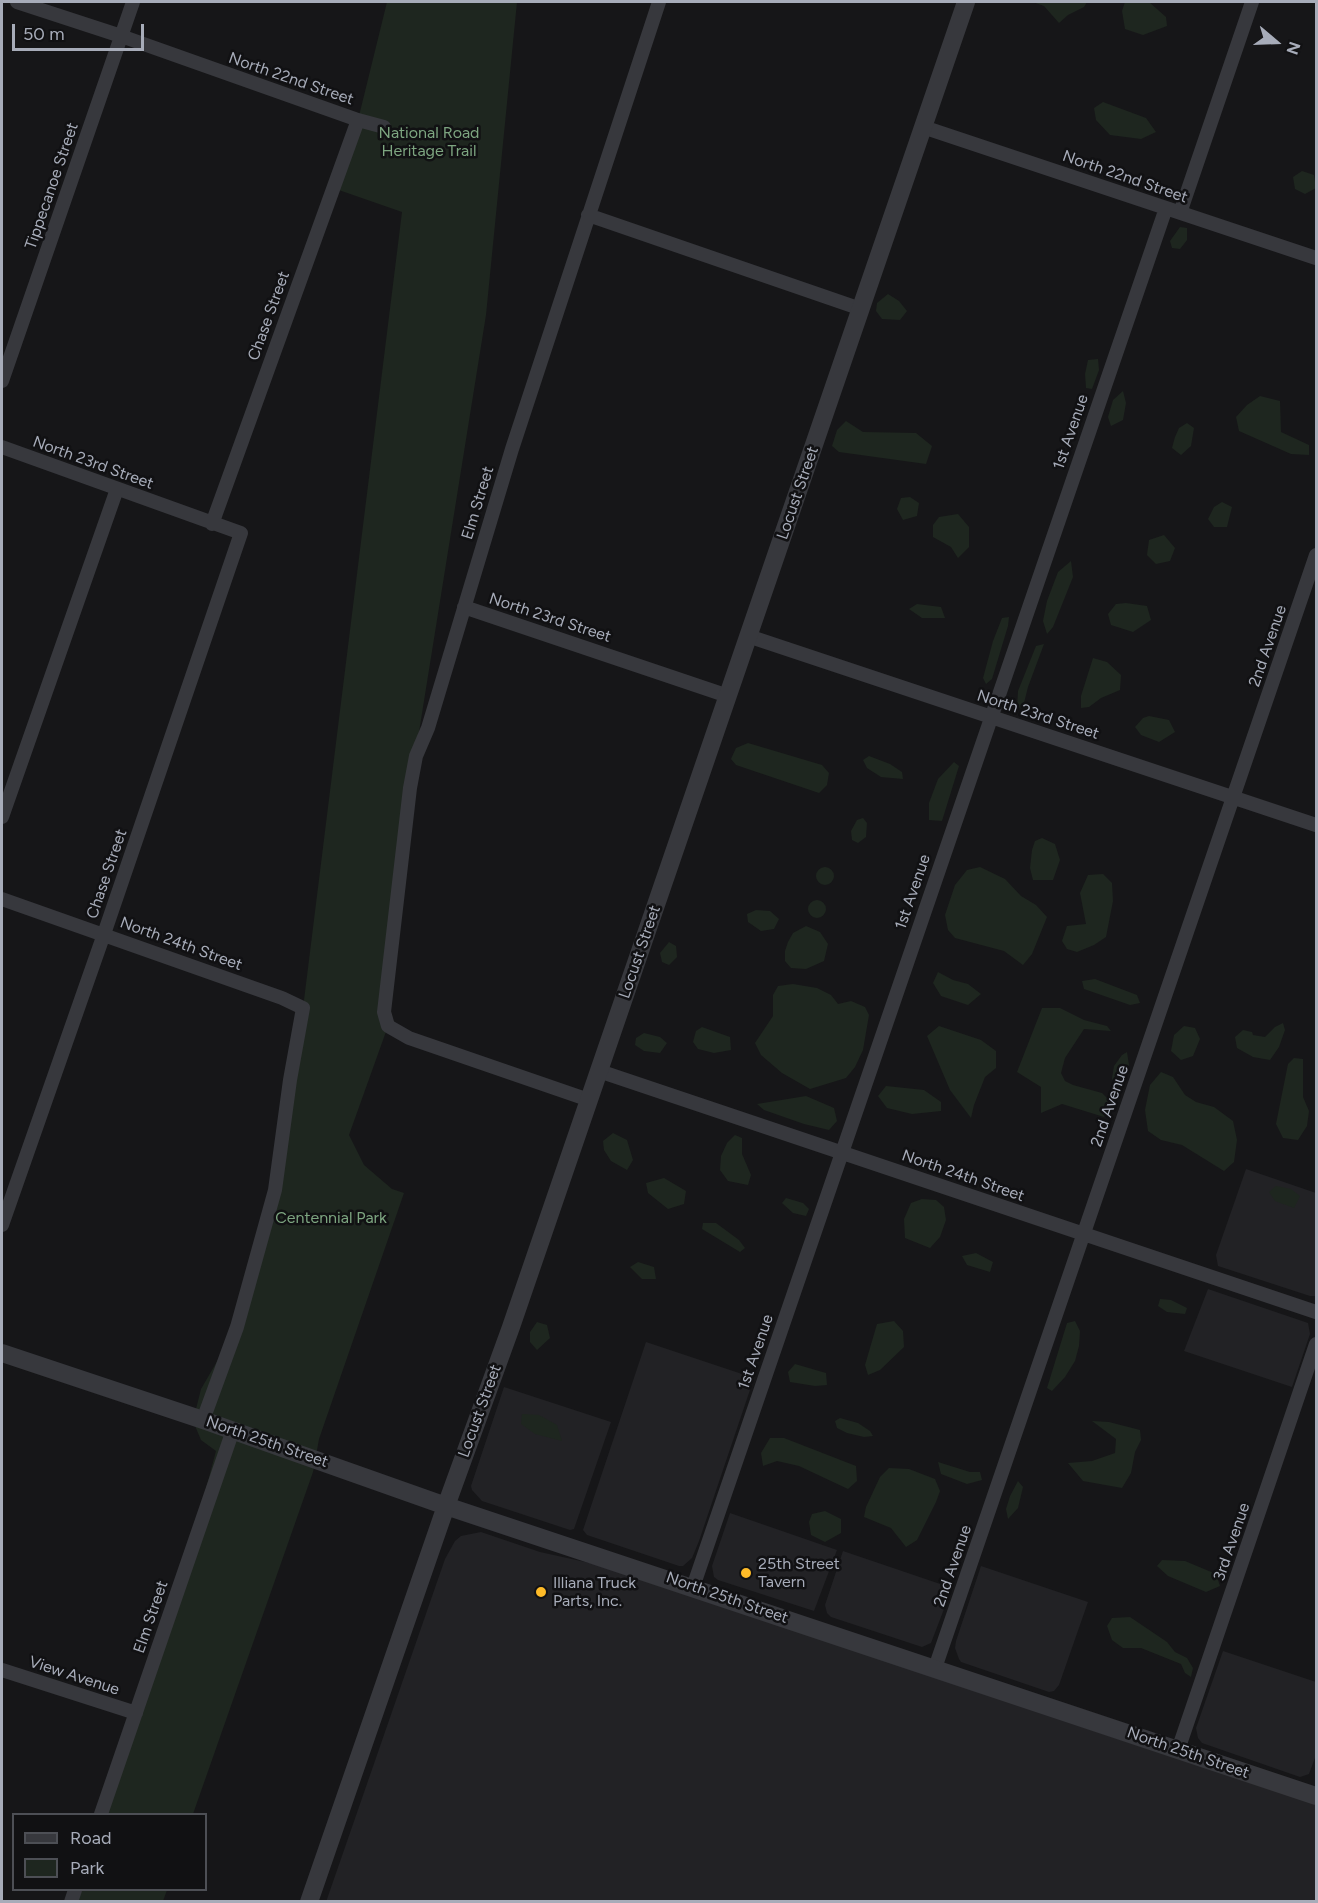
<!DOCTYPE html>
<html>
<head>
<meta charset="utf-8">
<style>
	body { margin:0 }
	#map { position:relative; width:1318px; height:1903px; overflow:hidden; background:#161618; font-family:Figtree,sans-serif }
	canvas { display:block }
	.frame { position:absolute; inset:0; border:3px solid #a7acb9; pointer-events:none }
	.legend { position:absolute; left:12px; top:1813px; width:195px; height:78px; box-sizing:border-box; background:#111113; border:2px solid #4d4f55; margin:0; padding:8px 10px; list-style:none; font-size:18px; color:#a7acb9 }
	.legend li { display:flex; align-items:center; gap:12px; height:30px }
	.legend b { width:30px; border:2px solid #4d4f55 }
	.north { position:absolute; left:1246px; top:12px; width:60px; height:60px; -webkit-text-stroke:4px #111113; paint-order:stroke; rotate:109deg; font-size:16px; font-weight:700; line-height:24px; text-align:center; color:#a7acb9 }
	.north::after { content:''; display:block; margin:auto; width:21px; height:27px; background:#a7acb9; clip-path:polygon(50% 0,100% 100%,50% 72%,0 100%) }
	.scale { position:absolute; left:12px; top:24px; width:132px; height:27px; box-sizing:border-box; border:3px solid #a7acb9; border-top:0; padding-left:8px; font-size:18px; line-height:21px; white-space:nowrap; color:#a7acb9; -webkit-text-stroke:4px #111113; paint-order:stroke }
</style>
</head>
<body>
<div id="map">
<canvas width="1318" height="1903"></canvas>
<div class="frame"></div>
<ul class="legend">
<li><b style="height:8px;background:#37383d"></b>Road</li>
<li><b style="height:16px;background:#1e261f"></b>Park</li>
</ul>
<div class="north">N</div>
<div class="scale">50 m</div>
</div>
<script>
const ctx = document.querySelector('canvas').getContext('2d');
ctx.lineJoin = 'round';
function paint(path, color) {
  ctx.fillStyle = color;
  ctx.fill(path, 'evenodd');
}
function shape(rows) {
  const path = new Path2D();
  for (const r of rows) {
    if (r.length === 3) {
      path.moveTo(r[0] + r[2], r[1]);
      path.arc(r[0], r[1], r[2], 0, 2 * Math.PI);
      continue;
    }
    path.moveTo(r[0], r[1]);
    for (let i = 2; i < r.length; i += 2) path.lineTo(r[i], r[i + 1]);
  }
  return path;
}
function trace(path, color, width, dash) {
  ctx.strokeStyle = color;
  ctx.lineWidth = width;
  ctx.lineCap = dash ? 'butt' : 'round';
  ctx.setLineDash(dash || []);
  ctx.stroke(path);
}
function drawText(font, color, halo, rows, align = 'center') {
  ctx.font = font + ' Figtree,sans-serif';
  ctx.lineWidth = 5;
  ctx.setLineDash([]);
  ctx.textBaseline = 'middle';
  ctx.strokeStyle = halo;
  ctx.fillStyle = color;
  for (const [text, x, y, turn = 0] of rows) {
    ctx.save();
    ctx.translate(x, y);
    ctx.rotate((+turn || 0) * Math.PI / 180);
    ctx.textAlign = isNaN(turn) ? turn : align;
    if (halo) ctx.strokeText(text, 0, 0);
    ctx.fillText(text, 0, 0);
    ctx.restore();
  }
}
paint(shape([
	[1246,1169,1316,1193,1316,1296,1310,1296,1218,1266,1216,1255],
	[1208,1289,1308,1323,1310,1334,1292,1387,1184,1351],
	[646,1342,754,1378,699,1541,692,1558,683,1566,679,1566,587,1535,583,1530],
	[504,1387,611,1422,574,1529,570,1530,482,1501,472,1490,471,1486],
	[730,1513,837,1550,814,1611,718,1580,714,1577,712,1566],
	[481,1532,540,1552,608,1567,1316,1804,1316,1901,326,1902,445,1559,455,1541,461,1536],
	[843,1551,952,1588,931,1643,922,1647,831,1617,827,1613,825,1605],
	[981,1566,1088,1602,1059,1685,1054,1691,1049,1692,961,1662,959,1659,955,1648,956,1641],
	[1223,1651,1316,1682,1316,1755,1309,1774,1300,1777,1202,1743,1198,1738,1196,1728]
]), '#222225');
paint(shape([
	[387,2,517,2,486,315,410,788,388,1026,349,1135,364,1165,392,1189,404,1193,319,1439,313,1472,193,1814,101,1814,185,1567,216,1451,201,1440,193,1421,201,1389,237,1327,275,1190,303,1008,402,212,333,188,358,120],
	[1033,2,1087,2,1084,7,1068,15,1059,23,1044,6],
	[1125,2,1149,2,1166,17,1167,26,1143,35,1125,29,1122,11],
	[1103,102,1146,118,1156,132,1141,139,1110,135,1096,120,1094,108],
	[1302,171,1314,175,1316,188,1305,194,1295,189,1293,177],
	[1180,227,1187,228,1187,240,1180,249,1172,248,1170,241],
	[888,294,899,301,907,311,900,320,882,319,876,311,877,303],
	[1098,359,1099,370,1092,389,1086,388,1085,374,1088,360],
	[1123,391,1126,403,1123,420,1111,426,1108,417,1113,400],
	[1260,396,1280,401,1281,432,1309,445,1309,455,1291,454,1239,431,1236,417,1247,405],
	[846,421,863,432,916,433,932,446,926,464,839,452,832,446,837,430],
	[1187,423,1194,428,1191,446,1181,455,1172,448,1175,437,1179,428],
	[910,497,919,503,917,516,903,520,897,509,901,498],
	[1222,502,1232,507,1227,527,1214,527,1208,519,1214,507],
	[958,514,969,527,969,547,958,558,951,547,933,537,933,525,939,517],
	[1164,535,1175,548,1170,561,1156,564,1147,555,1149,540],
	[1071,561,1073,577,1053,627,1047,634,1043,621,1047,601,1058,572],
	[1126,603,1147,606,1151,620,1133,632,1111,625,1108,614,1116,604],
	[917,604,941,607,945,618,922,618,909,609],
	[1009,617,1008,626,992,679,986,684,983,678,993,641,1002,618],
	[1044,644,1028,687,1023,707,1017,708,1018,691,1036,646],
	[1093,658,1107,662,1121,675,1120,690,1101,698,1089,707,1081,708,1081,696],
	[1149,716,1169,720,1175,732,1159,742,1141,735,1135,727,1143,718],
	[748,743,822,765,829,773,827,785,819,793,736,765,731,759,736,748],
	[869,756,890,764,902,772,903,779,881,777,867,768,863,760],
	[954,762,959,766,942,821,929,820,929,803,938,779],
	[863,818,867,823,866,837,858,843,852,840,851,831,857,820],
	[1042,838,1055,844,1060,860,1053,880,1033,880,1030,868,1032,850,1035,841],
	[825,876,9],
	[980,867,1005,879,1021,896,1036,905,1047,917,1032,954,1023,965,1004,951,955,938,948,930,945,915,955,885,967,870],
	[1103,874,1112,883,1113,901,1106,937,1094,945,1077,952,1067,949,1062,941,1067,926,1086,924,1080,893,1088,875],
	[817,909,9],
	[756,910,770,911,779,919,774,929,761,931,748,922,747,914],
	[806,926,820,932,828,944,824,961,806,969,791,968,785,961,785,951,788,942,793,933],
	[669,942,676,946,677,957,669,965,662,962,660,953],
	[938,972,953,980,968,984,981,994,968,1005,941,996,933,983],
	[1095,979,1137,995,1140,1003,1130,1005,1084,989,1082,981],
	[793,984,817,988,831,995,838,1004,851,1001,865,1007,869,1015,863,1050,855,1067,846,1078,810,1089,782,1073,761,1055,755,1043,773,1016,773,995,778,986],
	[1042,1008,1060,1008,1084,1020,1107,1026,1111,1031,1084,1029,1065,1058,1061,1073,1065,1081,1073,1085,1102,1093,1114,1105,1104,1117,1062,1104,1041,1113,1041,1087,1017,1072],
	[1283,1023,1285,1030,1279,1047,1270,1060,1253,1057,1237,1048,1235,1037,1243,1030,1252,1032,1253,1035,1265,1037,1275,1027],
	[939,1026,981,1040,996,1051,996,1068,985,1077,974,1105,971,1118,950,1090,927,1036],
	[1184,1026,1195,1028,1200,1039,1193,1056,1181,1060,1171,1051,1174,1035],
	[702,1027,730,1037,731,1050,714,1053,698,1049,693,1042,696,1031],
	[644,1033,660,1037,667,1043,660,1053,644,1051,635,1045,636,1038],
	[1127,1052,1129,1065,1124,1080,1115,1086,1112,1078,1114,1066,1122,1055],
	[1294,1058,1303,1059,1303,1097,1309,1111,1307,1126,1298,1140,1283,1138,1276,1124,1288,1064],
	[1161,1072,1173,1077,1185,1095,1196,1102,1214,1107,1233,1121,1237,1140,1234,1162,1224,1171,1182,1145,1161,1140,1148,1131,1145,1110,1150,1085],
	[886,1086,924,1090,941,1102,941,1111,912,1114,887,1108,878,1096],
	[806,1096,834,1108,837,1121,829,1130,804,1124,764,1110,757,1104],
	[613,1133,627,1140,633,1160,627,1170,611,1161,604,1150,603,1141],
	[735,1135,742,1138,742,1154,751,1175,748,1185,728,1181,720,1170,721,1156,727,1143],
	[664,1178,686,1191,684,1204,668,1209,648,1193,646,1183],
	[1276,1186,1291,1189,1300,1196,1294,1208,1275,1201,1269,1192],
	[786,1198,803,1203,809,1209,806,1216,793,1213,782,1203],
	[922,1199,936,1200,944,1207,946,1220,940,1237,930,1248,905,1238,904,1219,911,1203],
	[703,1223,716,1223,739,1240,745,1248,740,1252,702,1229],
	[976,1253,993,1262,990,1272,967,1265,962,1256],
	[638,1262,654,1267,656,1279,642,1279,630,1267],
	[1160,1299,1171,1300,1187,1308,1185,1314,1167,1312,1158,1306],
	[894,1321,903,1331,904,1347,880,1370,868,1375,865,1365,877,1324],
	[1075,1321,1080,1331,1079,1346,1075,1361,1065,1377,1052,1391,1047,1388,1067,1323],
	[537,1322,547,1325,550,1338,537,1350,530,1342,530,1332],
	[795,1364,826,1373,827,1385,815,1386,790,1382,788,1372],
	[522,1414,539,1415,557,1425,562,1441,535,1434,521,1424],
	[840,1418,858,1423,870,1431,873,1436,864,1437,847,1433,837,1428,835,1421],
	[1092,1421,1109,1422,1140,1430,1141,1440,1135,1452,1131,1473,1122,1488,1083,1481,1068,1463,1092,1461,1115,1453,1116,1439],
	[770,1438,784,1438,856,1466,857,1481,848,1489,799,1466,777,1461,763,1466,761,1453],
	[938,1462,970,1472,980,1472,982,1480,967,1484,941,1474],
	[889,1468,909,1469,935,1479,940,1491,936,1502,917,1540,906,1547,891,1528,864,1517,866,1507,880,1477],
	[1018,1481,1023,1487,1018,1508,1008,1519,1006,1509,1010,1496],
	[825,1511,841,1519,841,1533,825,1542,811,1535,809,1522,812,1514],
	[1162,1560,1185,1561,1216,1574,1220,1586,1206,1592,1168,1576,1157,1566],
	[1130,1617,1167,1642,1175,1652,1187,1658,1193,1668,1191,1677,1185,1673,1181,1664,1141,1648,1123,1648,1112,1640,1107,1626,1112,1618],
	[75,1890,167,1890,163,1901,71,1902]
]), '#1e261f');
trace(shape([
	[17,2,121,36,358,120,384,127],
	[923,127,1316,258],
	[1180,213,1252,2],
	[588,215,861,309],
	[2,381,133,2],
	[2,447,241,533,104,934,2,1225],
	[212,524,358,120],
	[464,607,728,696],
	[748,636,1316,825],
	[2,817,117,489],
	[2,899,282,998,303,1008,290,1080,275,1190,237,1327,203,1420],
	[599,1071,1316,1312],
	[589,1100,409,1038,388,1026,384,1012,410,788,416,756,428,728,512,449,659,2],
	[693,1587,1166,208],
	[935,1668,1316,555],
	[2,1670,136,1713],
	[1178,1750,1316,1344],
	[101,1814,233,1430],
	[71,1902,75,1890]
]), '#37383d', 14);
trace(shape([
	[2,1353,203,1420,446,1506,1316,1796],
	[309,1902,446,1506,511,1327,966,2]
]), '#37383d', 18);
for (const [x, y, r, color] of [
	[746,1573,6,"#febb28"],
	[541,1592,6,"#febb28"]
]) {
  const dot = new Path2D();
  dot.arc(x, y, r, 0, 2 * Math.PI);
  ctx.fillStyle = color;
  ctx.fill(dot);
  trace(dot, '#111113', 2);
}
drawText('16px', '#a7acb9', '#111113', [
	["North 22nd Street",291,79,19],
	["North 22nd Street",1125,177,19],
	["Tippecanoe Street",52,186,-71],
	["Chase Street",269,316,-70],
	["1st Avenue",1071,432,-71],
	["North 23rd Street",93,463,20],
	["Locust Street",798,493,-71],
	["Elm Street",478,503,-73],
	["North 23rd Street",550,618,18],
	["2nd Avenue",1268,646,-71],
	["North 23rd Street",1038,715,18],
	["Chase Street",107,874,-71],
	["1st Avenue",913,892,-71],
	["North 24th Street",181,944,20],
	["Locust Street",640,952,-71],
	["2nd Avenue",1110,1106,-71],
	["North 24th Street",963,1176,19],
	["1st Avenue",756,1352,-71],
	["Locust Street",480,1411,-70],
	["North 25th Street",267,1442,19],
	["3rd Avenue",1232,1542,-71],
	["2nd Avenue",953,1566,-71],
	["North 25th Street",727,1598,19],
	["Elm Street",151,1617,-71],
	["View Avenue",74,1676,18],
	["North 25th Street",1188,1753,19]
]);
drawText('16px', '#7da580', '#111113', [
	["National Road",429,133],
	["Heritage Trail",429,151],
	["Centennial Park",331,1218]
]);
drawText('16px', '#a7acb9', '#111113', [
	["25th Street",758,1564],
	["Tavern",758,1582],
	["Illiana Truck",553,1583],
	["Parts, Inc.",553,1601]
], 'left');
</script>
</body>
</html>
